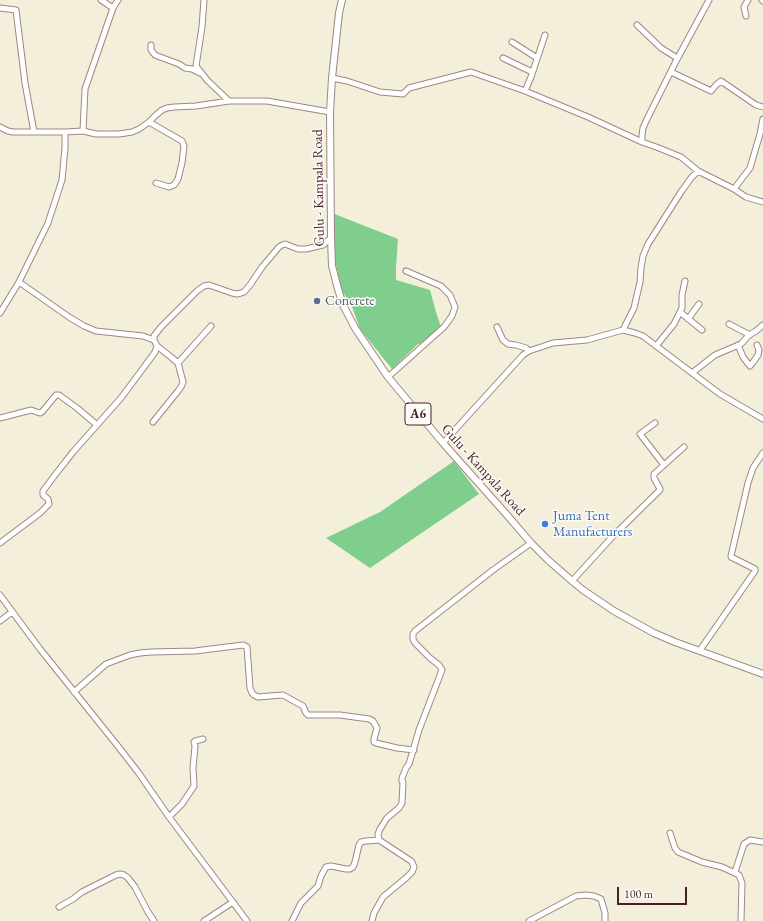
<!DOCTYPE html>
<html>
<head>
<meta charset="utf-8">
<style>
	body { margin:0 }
	#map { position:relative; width:763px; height:921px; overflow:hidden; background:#f3efdb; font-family:"EB Garamond",serif }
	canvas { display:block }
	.scale { position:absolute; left:617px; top:887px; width:70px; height:18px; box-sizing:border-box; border:2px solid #4a1f2b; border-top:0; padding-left:5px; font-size:12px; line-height:14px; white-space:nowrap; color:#4a1f2b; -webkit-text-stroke:3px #fdfcf7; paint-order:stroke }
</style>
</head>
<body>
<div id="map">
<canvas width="763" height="921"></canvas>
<div class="scale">100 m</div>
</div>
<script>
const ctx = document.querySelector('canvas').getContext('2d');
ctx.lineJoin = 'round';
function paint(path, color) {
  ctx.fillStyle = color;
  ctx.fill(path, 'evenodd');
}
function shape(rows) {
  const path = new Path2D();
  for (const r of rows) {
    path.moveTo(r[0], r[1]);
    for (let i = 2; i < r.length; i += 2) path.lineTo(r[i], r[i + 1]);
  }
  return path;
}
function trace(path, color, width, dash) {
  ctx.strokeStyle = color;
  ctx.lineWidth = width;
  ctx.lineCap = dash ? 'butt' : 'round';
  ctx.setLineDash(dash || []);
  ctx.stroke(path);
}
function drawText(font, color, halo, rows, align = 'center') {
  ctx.font = font + ' "EB Garamond",serif';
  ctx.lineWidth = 3;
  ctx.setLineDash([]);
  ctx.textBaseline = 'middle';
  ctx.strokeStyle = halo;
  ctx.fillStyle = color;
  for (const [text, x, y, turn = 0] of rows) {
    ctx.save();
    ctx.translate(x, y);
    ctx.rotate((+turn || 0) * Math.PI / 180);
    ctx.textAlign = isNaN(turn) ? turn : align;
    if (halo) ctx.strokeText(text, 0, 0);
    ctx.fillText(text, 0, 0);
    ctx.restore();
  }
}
paint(shape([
	[332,213,398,239,396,267,396,280,430,290,436,312,441,327,421,345,418,344,392,369,360,329,351,304,342,291,334,257],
	[454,461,479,494,370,568,326,538,380,512]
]), '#7fce8e');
const minor = shape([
	[101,0,113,8],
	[204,0,202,27,196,66,207,80,229,101],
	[709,0,675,63,647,119,643,128,642,135,642,142,659,148,681,157,698,171,734,189,746,197,763,202],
	[762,0,763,1],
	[0,8,16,10,25,83,34,132],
	[746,16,744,7,748,0],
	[637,25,661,48,677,58],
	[512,42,537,58],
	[151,45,151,50,155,55,160,57,179,64,185,68,192,69,200,73],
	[503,58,532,72],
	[671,72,711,91,716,85,721,81,756,105,763,107],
	[332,78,347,81,380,92,403,94,409,88,471,72,525,91,588,117,642,142],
	[525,91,531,77,545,35],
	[149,122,182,141,184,146,182,163,178,179,174,185,169,187,156,183],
	[0,127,8,131,13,132,65,132,83,131,96,134,119,134,132,132,139,129,149,122,156,115,162,110,167,108,174,107,196,106,229,101,267,101,330,112],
	[83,131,85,89,113,8,118,0],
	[734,189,750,168,760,134,763,119],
	[680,312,702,330],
	[0,313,19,282,48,223,62,180,65,148,65,132],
	[688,319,699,304],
	[729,324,750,335],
	[497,327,503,340,508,344,516,345,526,348,529,351],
	[623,330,634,308,640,282,641,268,643,256,648,244,681,192,691,178,698,171],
	[154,340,154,336,161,327,197,291,204,286,209,285,232,293,237,294,241,293,244,292,250,285,262,267,279,247,282,245,285,244,298,249,306,249,323,245,331,238],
	[738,345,743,357,750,366,754,361,758,355,759,350,757,345],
	[656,346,674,324,682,308,682,295,685,281],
	[178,363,211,326],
	[692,373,715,355,741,344,749,335,756,331,763,325],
	[388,377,444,327,452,316,455,307,450,295,441,286,406,271],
	[0,418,31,410,40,413,42,412,56,395,59,395,77,408,97,425],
	[153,422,178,391,181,387,183,382,178,363,171,357,157,346],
	[655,423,640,434,664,465],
	[443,443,523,355,529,351,553,343,587,340,623,330,635,333,643,336,720,394,763,419],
	[0,543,40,513,49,504,48,499,43,495,43,491,55,475,73,452,121,398,150,359,155,352,157,346,154,340,143,336,96,331,84,326,69,317,19,282],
	[572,581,614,535,660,490,660,489,654,478,654,474,684,447],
	[0,595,40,649,117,745,138,772,169,817,247,921],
	[0,621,12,612],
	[700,650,755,571,755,569,731,557,731,556,748,483,753,468,763,453],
	[74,692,106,664,130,655,140,653,151,652,195,651,243,645,247,647,250,688,252,693,254,695,258,697,283,695,303,706,306,713,308,715,340,715,369,719,373,721,377,728,374,739,374,742,376,743,397,748,414,750],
	[169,817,182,804,194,786,193,768,195,746,194,742,195,741,203,739],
	[670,833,675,848,678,852,702,862,722,867,739,875,742,883,741,921],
	[379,840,378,834,380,829,387,818,399,808,402,803,403,782,402,781,402,778,406,768,409,764,419,730,442,670,439,665,430,658,415,643,413,639,413,634,415,631,493,570,531,543],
	[735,872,744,844,750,840,763,842],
	[59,907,73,899,82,892,116,875,120,874,124,875,128,878,135,887,148,912,154,921],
	[204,921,233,902],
	[292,921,301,903,318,886,321,876,326,867,331,866,346,869,350,869,353,867,355,862,359,845,361,842,366,841,379,840,411,861,412,862,414,867,412,872,406,878,383,897,374,913,372,921],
	[529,921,576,896,586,895,594,896,601,899,605,913,605,921]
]);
const major = shape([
	[342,0,339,13,332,78,330,112,331,238,332,266,338,289,343,305,355,328,388,377,443,443,507,515,531,543,548,560,572,581,583,590,614,611,654,633,675,642,763,674]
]);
trace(minor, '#9e8783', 7);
trace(major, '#9e8783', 8);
trace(minor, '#fff', 5);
trace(major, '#fff', 6);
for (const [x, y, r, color] of [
	[317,301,4,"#5c6f8a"],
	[545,524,4,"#3f7fe0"]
]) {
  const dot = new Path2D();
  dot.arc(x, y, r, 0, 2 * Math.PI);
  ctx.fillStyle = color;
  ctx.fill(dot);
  trace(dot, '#fdfcf7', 1.5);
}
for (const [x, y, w] of [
	[418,414,26]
]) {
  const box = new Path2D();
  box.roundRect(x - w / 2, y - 11, w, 22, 3);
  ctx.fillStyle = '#fdfcf7';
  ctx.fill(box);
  trace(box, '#4a1f2b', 1);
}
drawText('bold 13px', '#4a1f2b', null, [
	["A6",418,414]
]);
drawText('14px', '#4a1f2b', '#fdfcf7', [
	["Gulu - Kampala Road",319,188,-91],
	["Gulu - Kampala Road",483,470,48]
]);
drawText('14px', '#4e5e75', '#fdfcf7', [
	["Concrete",325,301]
], 'left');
drawText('14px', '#366cbe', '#fdfcf7', [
	["Juma Tent",553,516],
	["Manufacturers",553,532]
], 'left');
</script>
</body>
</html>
